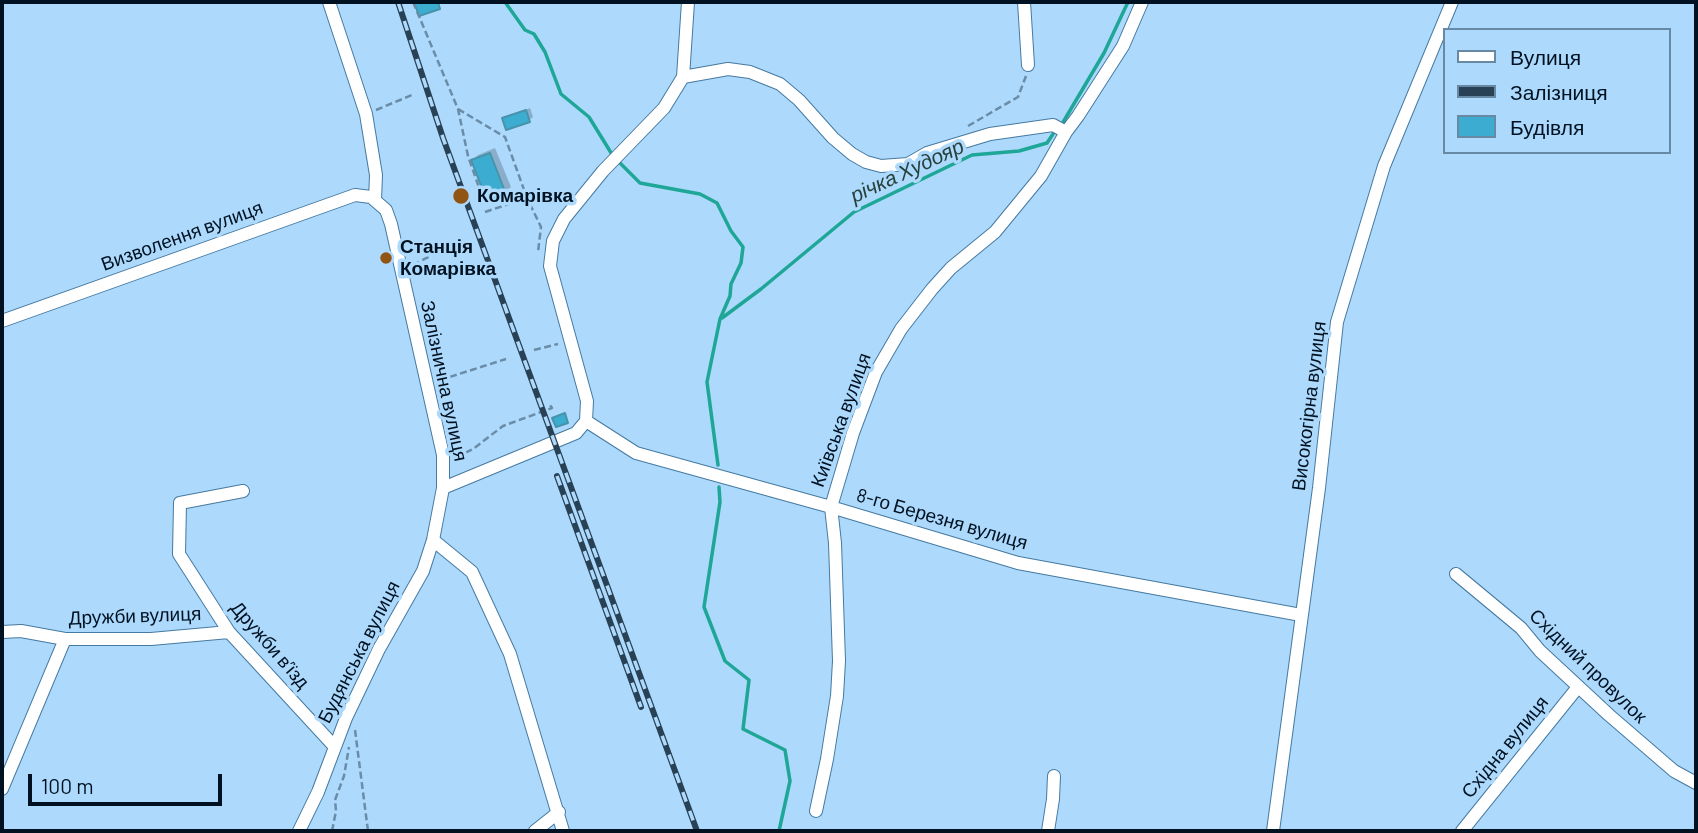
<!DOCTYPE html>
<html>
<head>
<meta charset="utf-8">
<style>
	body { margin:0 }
	#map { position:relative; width:1698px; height:833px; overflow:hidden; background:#add9fc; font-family:Barlow,sans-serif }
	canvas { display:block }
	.frame { position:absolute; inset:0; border:4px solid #001221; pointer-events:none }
	.legend { position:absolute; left:1443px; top:28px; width:228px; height:126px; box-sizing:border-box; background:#add9fc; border:2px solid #6889a4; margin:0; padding:9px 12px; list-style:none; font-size:21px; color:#001221 }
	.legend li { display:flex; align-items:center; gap:14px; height:35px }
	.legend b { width:35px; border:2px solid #6889a4 }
	.scale { position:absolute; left:28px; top:774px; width:194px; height:32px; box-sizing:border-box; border:4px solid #001221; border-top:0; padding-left:9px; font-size:21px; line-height:24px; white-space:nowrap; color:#001221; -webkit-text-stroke:5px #add9fc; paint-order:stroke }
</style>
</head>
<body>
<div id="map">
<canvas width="1698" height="833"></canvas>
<div class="frame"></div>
<ul class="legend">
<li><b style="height:9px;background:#fff"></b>Вулиця</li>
<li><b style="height:9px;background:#294155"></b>Залізниця</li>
<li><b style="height:19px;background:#3cadd0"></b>Будівля</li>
</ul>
<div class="scale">100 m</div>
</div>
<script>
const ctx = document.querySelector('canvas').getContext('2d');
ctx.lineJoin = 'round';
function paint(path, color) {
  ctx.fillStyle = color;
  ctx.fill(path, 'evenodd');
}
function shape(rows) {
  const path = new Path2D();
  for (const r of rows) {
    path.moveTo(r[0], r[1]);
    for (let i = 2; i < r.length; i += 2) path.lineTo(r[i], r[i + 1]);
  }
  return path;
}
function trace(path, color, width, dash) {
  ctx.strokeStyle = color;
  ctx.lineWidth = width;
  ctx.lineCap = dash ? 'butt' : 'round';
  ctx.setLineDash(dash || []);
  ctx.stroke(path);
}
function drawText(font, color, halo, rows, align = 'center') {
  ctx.font = font + ' Barlow,sans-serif';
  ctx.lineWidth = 7;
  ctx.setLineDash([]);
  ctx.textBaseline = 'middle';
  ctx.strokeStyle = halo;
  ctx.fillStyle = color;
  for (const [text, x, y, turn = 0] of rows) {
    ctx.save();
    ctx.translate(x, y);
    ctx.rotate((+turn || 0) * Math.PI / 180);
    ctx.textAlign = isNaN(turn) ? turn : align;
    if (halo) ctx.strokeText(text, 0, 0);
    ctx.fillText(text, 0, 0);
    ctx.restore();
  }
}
paint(shape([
	[530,108,533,117,529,120,504,119],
	[495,148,511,187,505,192,473,160,478,155]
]), '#0003');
trace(shape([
	[505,2,525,30,534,34,545,52,561,94,589,117,613,156,640,183,700,194,717,203,731,231,743,247,741,263,731,284,730,296,720,319,707,382,718,465],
	[1062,124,1104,53,1128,2],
	[722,318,761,289,854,212,972,155,1019,151,1047,143,1053,134],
	[719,487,720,502,704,607,725,661,749,680,743,729,785,750,790,781,779,831]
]), '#1ea696', 3.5);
const building = shape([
	[414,2,438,2,440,9,419,16,414,2],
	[526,110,530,122,506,130,502,118,526,110],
	[490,153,506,194,487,201,471,160,490,153],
	[565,413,568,423,556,427,552,418,565,413]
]);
paint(building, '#3cadd0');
trace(building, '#4793ac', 2);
const minor = shape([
	[329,2,366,114,376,175,375,200],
	[1024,2,1028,65],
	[683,77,728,69,750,72,780,84,799,100,833,138,852,154,866,162,881,166,908,164,927,153,990,134,1053,125,1066,132],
	[2,321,355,195,371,197,386,210,391,224,443,455,443,488,433,540,423,571,379,649,346,718,318,792,299,831],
	[586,421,636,453,831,507,1018,563,1301,615],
	[443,488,576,433,586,421,587,401,550,266,553,241,564,219,603,171,664,108,683,77,688,2],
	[243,491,180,503,179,554,229,632,334,746],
	[433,540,472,572,510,654,563,831],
	[1456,574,1521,628,1540,651,1609,715,1674,771,1696,783],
	[2,632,21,631,65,639,151,639,229,632],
	[2,789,65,639],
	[816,811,827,759,837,696,839,661,835,543,831,507,853,433,876,372,901,329,932,289,951,268,995,232,1041,176,1066,132,1078,116,1123,46,1142,2],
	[535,831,559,812],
	[1048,831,1053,799,1054,776],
	[1273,831,1319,488,1337,322,1384,166,1452,2],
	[1462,831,1578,687]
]);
trace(minor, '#457aa1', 14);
trace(shape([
	[413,2,458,109,468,156,483,199,481,201],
	[458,109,505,137,527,198,541,227,538,252],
	[376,110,412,95],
	[968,126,1018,97,1026,76],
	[485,212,527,198],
	[413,265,463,239],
	[534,350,558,344],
	[440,380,506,359],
	[456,457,473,449,503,426,552,408,550,405],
	[355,730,368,831],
	[332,831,336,811,335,800,344,776,349,747]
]), '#6a8ca7', 2.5, [7, 3.5]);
trace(minor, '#fff', 12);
const rail = shape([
	[398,2,443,138,697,831],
	[557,476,641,707]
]);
trace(rail, '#294155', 6);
trace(rail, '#add9fc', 3.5, [10]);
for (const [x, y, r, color] of [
	[461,196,9,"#905513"],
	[386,258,7,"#905513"]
]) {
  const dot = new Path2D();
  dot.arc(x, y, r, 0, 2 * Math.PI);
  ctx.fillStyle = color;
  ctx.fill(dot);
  trace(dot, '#add9fc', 2.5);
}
drawText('bold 19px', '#001221', '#add9fc', [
	["Комарівка",477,196],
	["Станція",400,247],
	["Комарівка",400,269]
], 'left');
drawText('19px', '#001221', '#add9fc', [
	["Визволення вулиця",182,236,-20],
	["Залізнична вулиця",444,381,78],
	["Високогірна вулиця",1309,406,-83],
	["Київська вулиця",841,420,-70],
	["8-го Березня вулиця",942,519,16],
	["Дружби вулиця",135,616,-2],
	["Дружби в’їзд",270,645,49],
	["Будянська вулиця",359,652,-63],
	["Східний провулок",1588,666,44],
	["Східна вулиця",1505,747,-51]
]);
drawText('italic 21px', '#27423d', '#add9fc', [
	["річка Худояр",907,171,-25]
]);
</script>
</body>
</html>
